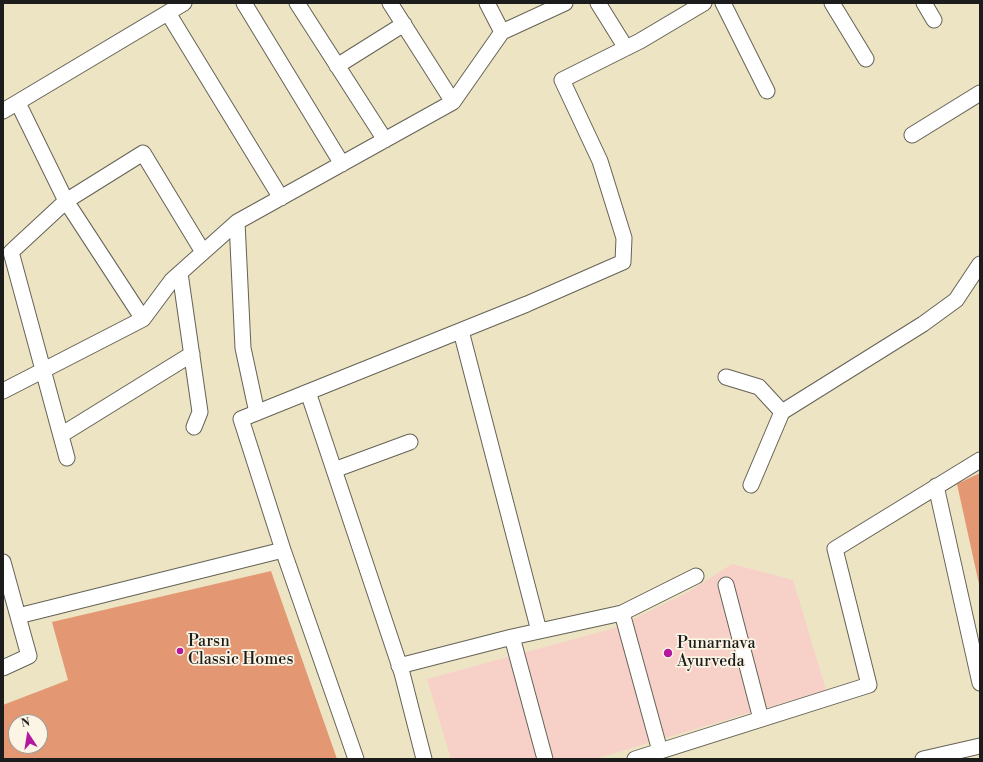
<!DOCTYPE html>
<html>
<head>
<meta charset="utf-8">
<style>
	body { margin:0 }
	#map { position:relative; width:983px; height:762px; overflow:hidden; background:#ece4c3; font-family:"Libre Bodoni",serif }
	canvas { display:block }
	.frame { position:absolute; inset:0; border:4px solid #1c1c1c; pointer-events:none }
	.north { position:absolute; left:8px; top:714px; width:40px; height:40px; box-sizing:border-box; background:#fcf5e5; border:1px solid #a29e95; border-radius:50%; rotate:348deg; font-size:11px; font-weight:700; line-height:16px; text-align:center; color:#1c1c1c }
	.north::after { content:''; display:block; margin:auto; width:14px; height:18px; background:#b5179e; clip-path:polygon(50% 0,100% 100%,50% 72%,0 100%) }
</style>
</head>
<body>
<div id="map">
<canvas width="983" height="762"></canvas>
<div class="frame"></div>
<div class="north">N</div>
</div>
<script>
const ctx = document.querySelector('canvas').getContext('2d');
ctx.lineJoin = 'round';
function paint(path, color) {
  ctx.fillStyle = color;
  ctx.fill(path, 'evenodd');
}
function shape(rows) {
  const path = new Path2D();
  for (const r of rows) {
    path.moveTo(r[0], r[1]);
    for (let i = 2; i < r.length; i += 2) path.lineTo(r[i], r[i + 1]);
  }
  return path;
}
function trace(path, color, width, dash) {
  ctx.strokeStyle = color;
  ctx.lineWidth = width;
  ctx.lineCap = dash ? 'butt' : 'round';
  ctx.setLineDash(dash || []);
  ctx.stroke(path);
}
function drawText(font, color, halo, rows, align = 'center') {
  ctx.font = font + ' "Libre Bodoni",serif';
  ctx.lineWidth = 3.5;
  ctx.setLineDash([]);
  ctx.textBaseline = 'middle';
  ctx.strokeStyle = halo;
  ctx.fillStyle = color;
  for (const [text, x, y, turn = 0] of rows) {
    ctx.save();
    ctx.translate(x, y);
    ctx.rotate((+turn || 0) * Math.PI / 180);
    ctx.textAlign = isNaN(turn) ? turn : align;
    if (halo) ctx.strokeText(text, 0, 0);
    ctx.fillText(text, 0, 0);
    ctx.restore();
  }
}
paint(shape([
	[732,564,793,580,826,690,595,759,451,759,427,679,615,628,688,592]
]), '#f7d1c8');
paint(shape([
	[980,473,980,584,979,584,957,484],
	[271,571,337,759,3,759,3,705,68,680,52,622],
	[16,722,40,722,40,746,16,746]
]), '#e39773');
const street = shape([
	[244,3,342,164],
	[297,3,385,140],
	[487,3,502,32],
	[598,3,626,48],
	[723,3,767,91],
	[832,3,866,59],
	[924,3,934,20],
	[168,13,281,198],
	[337,66,404,24],
	[453,102,502,32,565,3],
	[18,103,66,201,143,319],
	[3,111,184,3],
	[912,135,980,93],
	[237,222,243,348,257,413],
	[180,273,200,412,194,427],
	[461,331,539,631],
	[726,377,759,387,782,412],
	[3,391,143,319,172,280,237,222,453,102,390,3],
	[308,392,402,673,424,759],
	[61,435,192,354],
	[67,458,11,252,66,201,143,153,203,252],
	[334,470,410,442],
	[751,485,782,412,923,324,956,300,980,264],
	[936,486,980,683],
	[283,550,241,419,527,304,623,262,624,238,600,161,562,80,640,41,704,3],
	[3,562,29,656,3,668],
	[726,585,761,719],
	[622,613,660,751],
	[18,616,283,550,356,759],
	[512,637,545,759],
	[399,666,512,637,622,613,696,576],
	[635,759,869,685,835,549,980,460],
	[923,759,980,746]
]);
trace(street, '#656256', 17);
trace(street, '#fff', 15);
for (const [x, y, r, color] of [
	[180,651,4,"#b5179e"],
	[668,653,5,"#b5179e"]
]) {
  const dot = new Path2D();
  dot.arc(x, y, r, 0, 2 * Math.PI);
  ctx.fillStyle = color;
  ctx.fill(dot);
  trace(dot, '#fcf5e5', 1.5);
}
drawText('16px', '#1c1c1c', '#fcf5e5', [
	["Parsn",188,642],
	["Classic Homes",188,660],
	["Punarnava",677,644],
	["Ayurveda",677,662]
], 'left');
</script>
</body>
</html>
